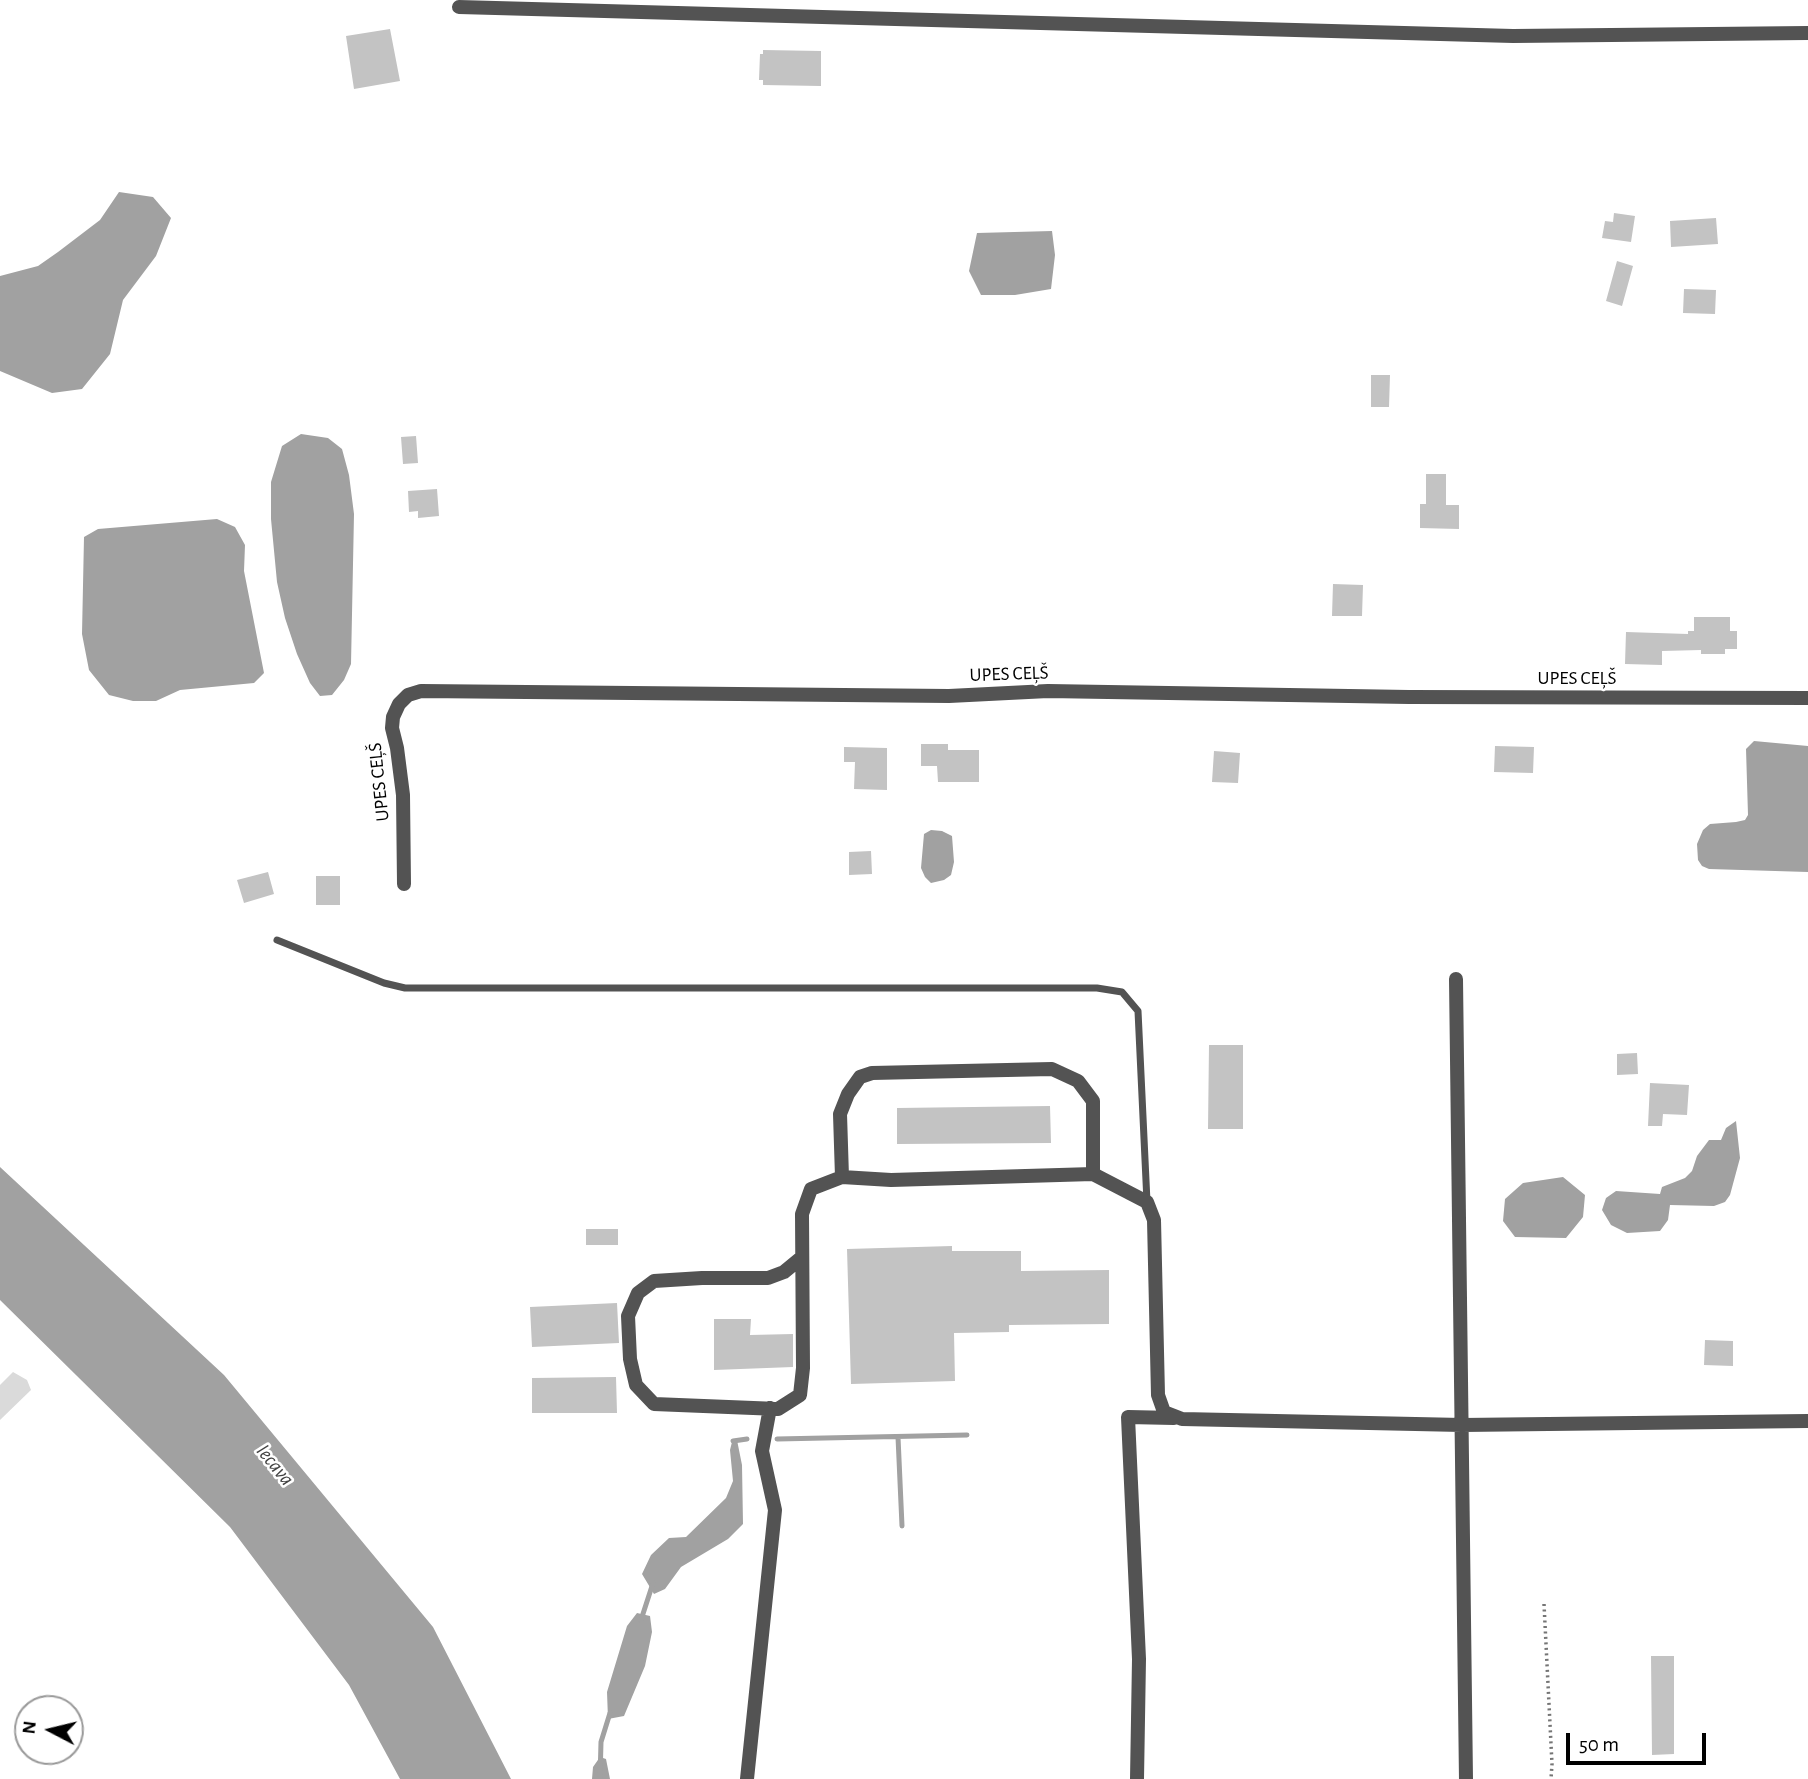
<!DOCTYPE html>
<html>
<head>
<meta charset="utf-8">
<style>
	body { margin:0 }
	#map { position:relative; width:1808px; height:1779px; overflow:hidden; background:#fff; font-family:"Alegreya Sans",sans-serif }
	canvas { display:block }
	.north { position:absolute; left:14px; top:1695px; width:70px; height:70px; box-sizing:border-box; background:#fff; border:2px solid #999; border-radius:50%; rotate:277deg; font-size:19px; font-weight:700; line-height:28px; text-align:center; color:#000 }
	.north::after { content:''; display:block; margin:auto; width:24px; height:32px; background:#000; clip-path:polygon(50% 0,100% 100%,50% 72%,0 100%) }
	.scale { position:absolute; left:1566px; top:1733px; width:140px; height:32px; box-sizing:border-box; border:4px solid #000; border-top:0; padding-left:9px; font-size:21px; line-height:24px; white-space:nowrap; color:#000; -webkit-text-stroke:5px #fff; paint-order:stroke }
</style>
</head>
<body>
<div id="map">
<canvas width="1808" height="1779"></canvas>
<div class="north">N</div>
<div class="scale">50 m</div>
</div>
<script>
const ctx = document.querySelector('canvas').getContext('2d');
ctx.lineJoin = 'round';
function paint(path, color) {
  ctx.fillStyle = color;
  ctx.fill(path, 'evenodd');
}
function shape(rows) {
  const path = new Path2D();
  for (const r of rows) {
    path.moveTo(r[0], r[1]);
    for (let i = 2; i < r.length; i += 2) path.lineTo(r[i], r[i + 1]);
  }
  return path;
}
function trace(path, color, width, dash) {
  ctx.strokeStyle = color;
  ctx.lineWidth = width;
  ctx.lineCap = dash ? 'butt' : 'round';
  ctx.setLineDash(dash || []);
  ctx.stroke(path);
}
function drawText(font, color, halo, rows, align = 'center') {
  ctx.font = font + ' "Alegreya Sans",sans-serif';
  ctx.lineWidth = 5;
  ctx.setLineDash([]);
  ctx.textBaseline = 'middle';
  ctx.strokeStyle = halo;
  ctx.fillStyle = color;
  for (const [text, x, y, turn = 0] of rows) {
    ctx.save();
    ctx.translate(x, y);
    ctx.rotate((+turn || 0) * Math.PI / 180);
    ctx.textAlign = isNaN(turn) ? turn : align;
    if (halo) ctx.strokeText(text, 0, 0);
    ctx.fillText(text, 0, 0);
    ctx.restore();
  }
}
paint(shape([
	[13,1372,27,1380,31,1390,0,1420,0,1385]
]), '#dadada');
paint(shape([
	[119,192,153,197,171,218,156,256,123,300,110,354,82,389,52,393,0,371,0,276,38,266,58,252,100,220],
	[1052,231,1055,255,1051,289,1015,295,981,295,969,271,977,233],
	[301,434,328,438,342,449,349,475,354,514,351,664,344,680,332,695,320,696,310,683,297,654,285,618,277,582,271,519,271,482,282,446],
	[217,519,235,527,245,545,244,571,264,673,254,683,180,690,156,701,133,701,109,695,89,670,82,634,84,537,98,529],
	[1754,741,1808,746,1808,872,1709,869,1702,866,1698,860,1697,844,1703,830,1710,824,1736,822,1745,820,1748,815,1746,749],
	[931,830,942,831,952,836,954,862,951,875,944,880,931,883,925,877,921,868,924,834],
	[1736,1121,1740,1158,1730,1195,1725,1202,1714,1206,1670,1205,1668,1220,1660,1231,1627,1233,1611,1225,1602,1210,1606,1198,1616,1191,1660,1194,1662,1187,1685,1178,1692,1171,1697,1156,1709,1140,1721,1140,1726,1128],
	[0,1167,224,1375,433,1627,511,1779,400,1779,349,1685,230,1527,0,1300],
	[1563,1177,1585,1195,1583,1217,1566,1238,1515,1237,1503,1221,1505,1199,1523,1183],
	[737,1440,742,1465,743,1524,728,1539,681,1567,665,1589,654,1594,642,1574,651,1555,669,1538,686,1537,726,1498,733,1481,730,1450,732,1442],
	[637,1613,650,1616,652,1632,645,1666,624,1716,608,1719,607,1692,627,1626],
	[600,1757,606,1759,610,1779,592,1779,593,1767]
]), '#a1a1a1');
trace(shape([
	[898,1437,902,1526],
	[777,1439,967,1435],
	[733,1441,747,1439],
	[641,1620,653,1583],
	[600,1779,601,1742,610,1713]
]), '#a1a1a1', 5);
paint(shape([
	[390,29,400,81,354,89,346,36],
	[763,50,821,51,821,86,763,85,763,80,759,80,760,54,763,54],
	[1614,213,1635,216,1631,242,1602,238,1605,221,1613,222],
	[1716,218,1718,244,1671,247,1670,221],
	[1617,261,1633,266,1622,306,1606,301],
	[1684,289,1716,290,1715,314,1683,313],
	[1371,375,1390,375,1389,407,1371,407],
	[416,436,418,463,403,464,401,437],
	[1426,474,1446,474,1446,505,1459,505,1459,529,1420,528,1420,504,1426,504],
	[437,489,439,516,418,518,418,511,409,512,408,491],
	[1333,584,1363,585,1362,616,1332,616],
	[1694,617,1730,617,1730,631,1737,631,1737,649,1725,649,1725,654,1701,654,1701,650,1662,651,1662,665,1625,664,1626,632,1688,634,1688,631,1694,631],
	[921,744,948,744,948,750,979,750,979,782,938,782,937,766,921,766],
	[1495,746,1534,747,1533,773,1494,772],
	[844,747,887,748,887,790,854,789,855,762,844,762],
	[1214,751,1240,753,1238,783,1212,782],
	[871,851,872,874,849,875,849,852],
	[268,872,274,894,244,903,237,880],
	[316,876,340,876,340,905,316,905],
	[1209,1045,1243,1045,1243,1129,1208,1129],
	[1637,1053,1638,1074,1617,1075,1617,1054],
	[1650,1083,1689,1085,1687,1115,1663,1114,1662,1126,1648,1126],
	[1050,1106,1051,1143,897,1144,897,1108],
	[586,1229,618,1229,618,1245,586,1245],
	[952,1246,952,1251,1021,1251,1021,1271,1109,1270,1109,1324,1009,1325,1009,1332,954,1333,955,1381,851,1384,847,1249],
	[617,1303,619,1343,532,1347,530,1307],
	[714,1319,751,1319,750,1335,793,1334,793,1367,714,1370],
	[1705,1340,1733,1341,1733,1366,1704,1365],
	[616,1377,617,1413,532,1413,532,1378],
	[1651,1656,1674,1656,1674,1754,1652,1755]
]), '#c3c3c3');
trace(shape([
	[1544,1604,1552,1764,1551,1779]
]), '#757575', 3.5, [2, 3.5]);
trace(shape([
	[277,940,384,983,405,988,1097,988,1122,992,1138,1011,1147,1202]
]), '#535353', 7);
trace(shape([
	[459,7,1513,36,1808,33],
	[404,884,403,795,397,748,392,728,393,717,399,704,408,695,421,691,949,696,1048,691,1409,697,1808,698],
	[1456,979,1466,1779],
	[842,1177,840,1114,848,1094,860,1077,872,1073,1052,1069,1078,1081,1093,1101,1093,1174],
	[801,1258,784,1272,768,1278,702,1278,654,1281,638,1293,628,1316,630,1359,636,1385,654,1404,778,1409,800,1395,803,1368,802,1214,811,1189,842,1177,891,1180,1093,1174,1147,1202,1154,1220,1158,1395,1164,1412,1182,1419,1462,1425,1808,1421],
	[747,1779,775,1510,762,1451,770,1408],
	[1137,1779,1139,1659,1128,1417,1174,1418]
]), '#535353', 14);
drawText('19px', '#000', '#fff', [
	["UPES CEĻŠ",1009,674,-2],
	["UPES CEĻŠ",1577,678],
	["UPES CEĻŠ",379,782,-96]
]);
drawText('italic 21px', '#424242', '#fff', [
	["Iecava",275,1465,51]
]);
</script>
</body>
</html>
